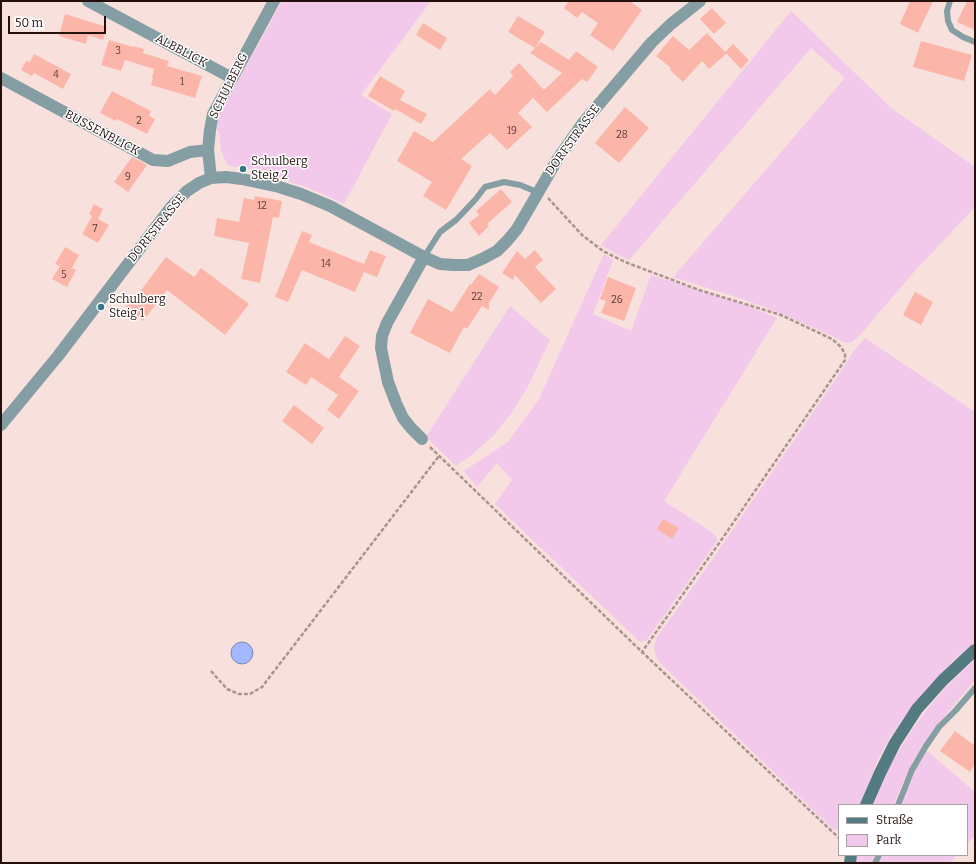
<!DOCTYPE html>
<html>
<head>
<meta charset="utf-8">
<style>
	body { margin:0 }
	#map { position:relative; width:976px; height:864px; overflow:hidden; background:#f8e1dd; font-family:Bitter,serif }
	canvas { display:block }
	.frame { position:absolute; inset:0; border:2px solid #24110d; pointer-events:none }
	.legend { position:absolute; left:838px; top:804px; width:130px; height:52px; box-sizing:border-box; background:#fff; border:1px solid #a7a09e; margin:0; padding:5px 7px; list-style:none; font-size:12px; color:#24110d }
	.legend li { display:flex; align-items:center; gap:8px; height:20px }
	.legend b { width:20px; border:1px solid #a7a09e }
	.scale { position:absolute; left:8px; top:16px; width:98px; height:18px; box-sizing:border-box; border:2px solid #24110d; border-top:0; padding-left:5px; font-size:12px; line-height:14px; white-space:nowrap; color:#24110d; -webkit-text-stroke:3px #fff; paint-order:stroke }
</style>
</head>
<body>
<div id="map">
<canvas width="976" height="864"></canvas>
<div class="frame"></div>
<ul class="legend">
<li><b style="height:5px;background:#547a82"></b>Straße</li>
<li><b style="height:11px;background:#f2c8eb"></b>Park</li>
</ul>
<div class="scale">50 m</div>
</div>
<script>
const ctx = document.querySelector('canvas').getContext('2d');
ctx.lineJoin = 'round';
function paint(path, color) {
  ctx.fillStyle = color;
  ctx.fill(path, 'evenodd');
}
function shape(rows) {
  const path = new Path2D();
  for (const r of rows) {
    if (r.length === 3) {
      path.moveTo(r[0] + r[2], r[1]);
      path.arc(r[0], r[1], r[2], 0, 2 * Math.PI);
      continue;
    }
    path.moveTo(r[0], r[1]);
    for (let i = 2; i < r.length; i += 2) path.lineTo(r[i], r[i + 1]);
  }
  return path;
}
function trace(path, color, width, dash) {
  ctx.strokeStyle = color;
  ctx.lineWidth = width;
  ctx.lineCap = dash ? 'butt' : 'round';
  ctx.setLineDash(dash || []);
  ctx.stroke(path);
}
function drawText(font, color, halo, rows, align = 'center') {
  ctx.font = font + ' Bitter,serif';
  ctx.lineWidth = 3;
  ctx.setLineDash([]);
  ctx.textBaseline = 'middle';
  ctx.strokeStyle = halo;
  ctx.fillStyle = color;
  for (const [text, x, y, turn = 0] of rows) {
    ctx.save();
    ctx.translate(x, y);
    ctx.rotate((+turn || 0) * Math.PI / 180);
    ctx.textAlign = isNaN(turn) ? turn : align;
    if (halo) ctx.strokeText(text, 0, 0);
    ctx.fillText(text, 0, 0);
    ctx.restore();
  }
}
paint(shape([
	[282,1,431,1,361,95,392,114,344,204,311,189,275,177,274,172,229,166,225,160,221,150,219,132,217,129,219,116],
	[791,11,891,108,975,167,975,207,914,272,861,334,852,342,845,343,830,335,782,314,742,299,673,277,845,78,811,48,629,260,618,255,601,245],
	[604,254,613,260,593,314,631,331,651,275,748,306,777,318,664,501,713,533,718,540,646,641,640,642,495,504,512,480,497,463,477,487,464,471,508,442,539,399],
	[510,306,550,340,526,390,511,414,493,436,473,454,456,466,426,437],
	[865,338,975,412,975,642,954,660,911,707,891,736,878,760,859,805,839,805,839,831,832,828,658,661,656,656,654,647,657,637,714,557,846,364,852,353],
	[974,660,975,660,975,680,934,729,912,763,901,787,894,805,873,805,884,777,898,752,914,727,928,708,947,686],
	[927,751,975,792,975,835,967,844,967,805,901,805,916,769],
	[857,855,875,855,871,863,855,863],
	[882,855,957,855,950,863,878,863]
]), '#f2c8eb');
const water = shape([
	[242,653,11]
]);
paint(water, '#a4b8ff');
trace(water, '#7e86b6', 1);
paint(shape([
	[567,1,630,1,642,10,613,51,590,35,598,23,582,12,577,18,564,8,568,2],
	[910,1,933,1,918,33,900,24],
	[967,1,971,1,975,3,975,30,957,22],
	[712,8,726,23,714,34,700,19],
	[65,14,107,27,103,40,88,35,86,44,59,36],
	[518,16,545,32,535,48,508,32],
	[423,23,447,38,440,50,416,35],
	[707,33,725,52,733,44,749,60,741,69,726,53,726,54,709,69,702,61,683,82,670,70,671,68,656,56,673,36,689,50],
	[109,40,133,47,133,46,144,49,143,53,169,61,167,66,202,76,195,98,151,85,153,78,152,78,154,69,125,60,121,71,101,65],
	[921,41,972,55,964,81,913,67],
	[541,42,569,60,576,51,598,67,587,82,582,79,547,112,533,98,518,113,532,127,507,150,490,133,461,159,472,166,446,210,423,196,432,182,397,161,414,131,433,142,490,89,495,95,513,76,510,72,519,63,544,90,562,73,530,53],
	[34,54,71,74,63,89,34,73,32,76,21,70,26,61,30,62],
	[380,76,405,91,400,100,427,114,421,124,395,109,394,111,368,96],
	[112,91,151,111,149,116,155,119,147,134,117,119,116,121,100,113],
	[625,107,649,128,619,163,595,143],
	[132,157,147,165,128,192,114,182],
	[501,189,512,202,487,224,489,226,479,236,469,223,479,215,476,211],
	[255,196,282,201,279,218,273,217,260,283,241,279,249,243,214,236,217,218,239,222,244,198,254,200],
	[94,204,103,209,98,219,109,225,98,243,82,234,92,216,89,214],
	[302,231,312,235,309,242,364,264,370,250,386,256,377,277,364,272,355,292,302,270,288,302,275,297],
	[65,247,79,255,72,268,76,270,67,287,52,279,60,266,55,264],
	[535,250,543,260,535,267,556,289,541,303,515,275,513,280,502,273,517,251,525,259],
	[166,257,194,277,201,268,249,304,225,335,167,290,143,321,138,317,130,315,126,306,137,292,139,293],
	[479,274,499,287,489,303,489,310,482,306,467,329,464,327,450,353,410,333,428,299,452,312,470,284,471,285],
	[608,277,636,288,624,321,601,313,606,301,600,299],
	[915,292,933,302,921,325,903,315],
	[345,336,360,346,339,377,359,391,339,419,327,410,338,395,311,377,306,385,286,372,305,343,329,359],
	[294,405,324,428,312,444,282,421],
	[663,519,679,528,672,539,657,529],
	[955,731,975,746,975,764,970,772,940,751]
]), '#fbb6a9');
trace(shape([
	[548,198,582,235,603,251,625,262,699,290,781,315,832,339,841,347,845,354,845,360,722,539,642,652],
	[430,447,642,652,839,838],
	[211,671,227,689,239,694,250,694,262,687,439,456]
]), '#aa9490', 2.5, [4, 2]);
trace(shape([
	[950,1,947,11,948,21,952,30,963,37,975,42],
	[424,257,440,232,456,220,475,200,485,187,504,182,520,185,537,192],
	[898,805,912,770,926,746,939,727,956,710,975,688],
	[875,863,879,855]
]), '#859ea3', 6);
trace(shape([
	[88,1,232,78],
	[1,78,153,160,168,161,190,152,208,150],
	[211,178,208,150,210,130,213,114,274,1],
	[1,425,58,356,172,206,187,191,199,183,211,178,226,177,242,179,279,187,301,194,330,206,424,257,440,264,454,265,468,265,484,258,497,251,507,241,517,229,557,160,583,123,652,42,671,24,700,1],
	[422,439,411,428,403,418,396,403,388,382,381,348,382,336,387,323,424,257]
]), '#859ea3', 12);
trace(shape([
	[866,805,880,773,895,743,917,709,943,680,975,650],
	[850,863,851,855]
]), '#547a82', 12);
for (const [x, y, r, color] of [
	[243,169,4,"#337986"],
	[101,307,4,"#337986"]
]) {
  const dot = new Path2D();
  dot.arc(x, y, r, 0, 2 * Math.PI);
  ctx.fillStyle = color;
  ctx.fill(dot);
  trace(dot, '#fff', 1.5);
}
drawText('10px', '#5a3a34', null, [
	["3",118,51],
	["4",56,75],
	["1",182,82],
	["2",139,121],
	["19",512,131],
	["28",622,135],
	["9",128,177],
	["12",262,206],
	["7",95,229],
	["14",326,264],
	["5",64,275],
	["22",477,297],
	["26",617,300]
]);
drawText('12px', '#24110d', '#fff', [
	["ALBBLICK",181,51,28],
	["SCHULBERG",229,86,-64],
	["BUSSENBLICK",102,133,28],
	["DORFSTRASSE",573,140,-54],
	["DORFSTRASSE",157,228,-51]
]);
drawText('12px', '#24110d', '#fff', [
	["Schulberg",251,162],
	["Steig 2",251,176],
	["Schulberg",109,300],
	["Steig 1",109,314]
], 'left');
</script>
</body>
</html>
